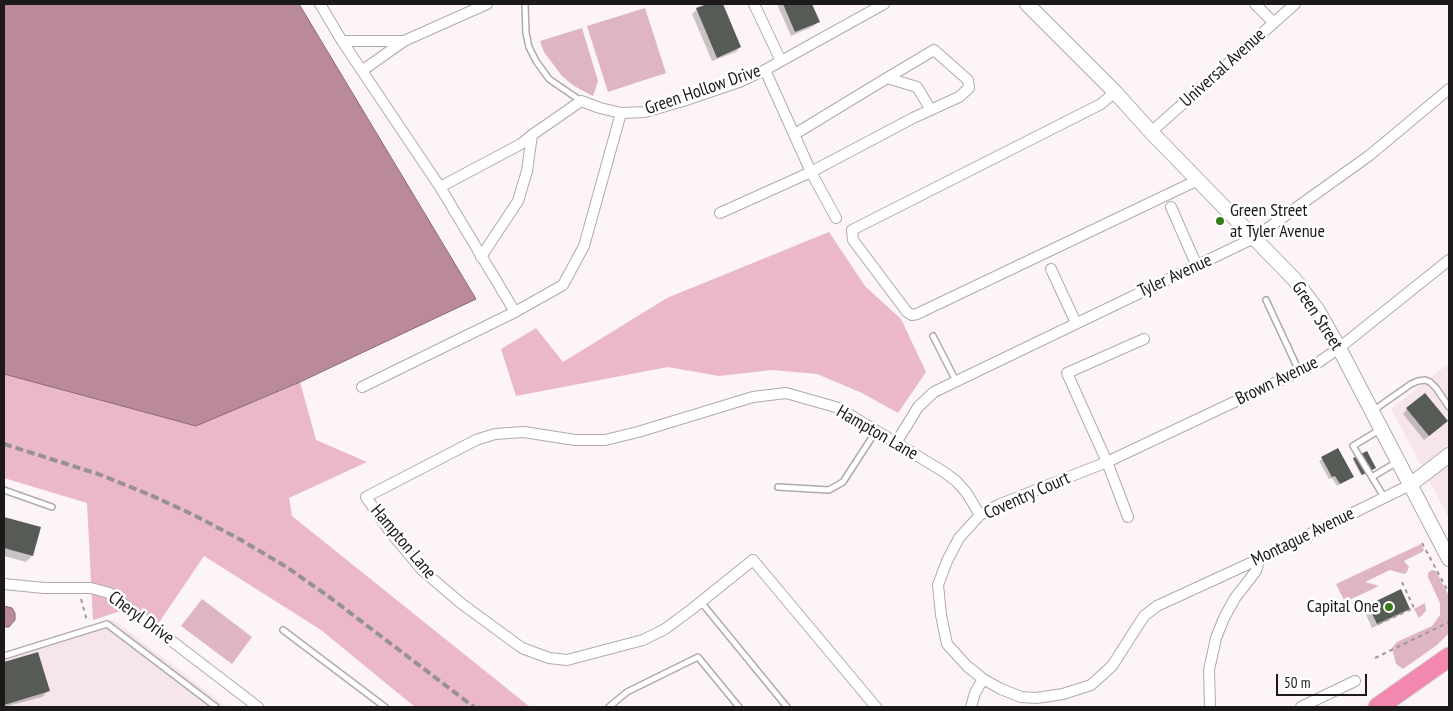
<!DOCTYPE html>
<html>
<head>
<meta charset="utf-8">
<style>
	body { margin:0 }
	#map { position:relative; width:1453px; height:711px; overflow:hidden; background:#fcf4f6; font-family:"PT Sans Narrow",sans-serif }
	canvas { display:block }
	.frame { position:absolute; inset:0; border:5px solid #1b1919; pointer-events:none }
	.scale { position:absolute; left:1276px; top:674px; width:91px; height:22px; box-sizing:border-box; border:2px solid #1b1919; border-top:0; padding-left:6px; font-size:15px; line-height:18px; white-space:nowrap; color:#1b1919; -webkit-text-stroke:4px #fff; paint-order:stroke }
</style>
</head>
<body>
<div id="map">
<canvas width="1453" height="711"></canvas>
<div class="frame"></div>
<div class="scale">50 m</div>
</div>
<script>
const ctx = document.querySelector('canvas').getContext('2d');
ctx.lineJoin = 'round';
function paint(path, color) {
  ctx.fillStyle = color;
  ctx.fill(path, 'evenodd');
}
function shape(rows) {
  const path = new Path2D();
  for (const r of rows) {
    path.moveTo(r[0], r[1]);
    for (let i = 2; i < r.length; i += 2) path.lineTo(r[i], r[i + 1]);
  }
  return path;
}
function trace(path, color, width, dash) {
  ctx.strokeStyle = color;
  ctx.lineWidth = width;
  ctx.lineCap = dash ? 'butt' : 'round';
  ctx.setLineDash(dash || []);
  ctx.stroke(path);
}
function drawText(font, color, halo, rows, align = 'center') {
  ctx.font = font + ' "PT Sans Narrow",sans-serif';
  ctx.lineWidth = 5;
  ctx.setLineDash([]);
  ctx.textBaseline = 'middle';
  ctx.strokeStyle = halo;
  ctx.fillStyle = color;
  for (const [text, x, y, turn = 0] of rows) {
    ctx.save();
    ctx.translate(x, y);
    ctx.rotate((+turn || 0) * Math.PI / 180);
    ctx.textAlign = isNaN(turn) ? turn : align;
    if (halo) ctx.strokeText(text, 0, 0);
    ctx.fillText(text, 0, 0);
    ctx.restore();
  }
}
paint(shape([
	[1449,363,1449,518,1391,409],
	[114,620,227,707,4,707,4,660]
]), '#f6e6eb');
paint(shape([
	[645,8,666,73,608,92,587,26],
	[582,28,598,81,593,96,574,86,562,76,544,52,540,41],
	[1421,544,1424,550,1422,552,1404,561,1409,567,1407,572,1404,574,1390,570,1365,582,1379,586,1345,602,1336,584],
	[1432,570,1436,571,1449,596,1449,633,1437,645,1403,669,1396,664,1392,648,1397,642,1432,626,1440,615,1440,603,1428,577,1428,573],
	[202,599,252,637,232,664,181,626],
	[1425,603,1426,611,1419,618,1414,609]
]), '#dfb5c2');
paint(shape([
	[829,232,865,286,901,319,926,372,898,413,862,393,817,374,772,370,719,376,668,367,516,396,501,349,536,328,563,362,667,298],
	[4,374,196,426,300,382,316,440,367,462,289,498,292,516,530,707,415,707,321,630,204,556,154,630,127,609,93,620,87,503,4,478]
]), '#ebb8c8');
const water = shape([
	[4,4,299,4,476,299,300,382,196,426,4,374,4,4],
	[4,606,12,608,15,613,15,620,9,627,4,627,4,606]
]);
paint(water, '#ba8a9a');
trace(water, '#8a6873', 1);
paint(shape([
	[710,4,722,4,740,47,736,52,712,61,692,14,697,9],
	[777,4,811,4,818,22,814,26,791,36],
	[1407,409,1442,426,1424,440,1403,414],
	[1338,450,1349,479,1337,486,1332,478,1329,479,1319,461],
	[1354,459,1374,468,1361,475,1353,460],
	[4,518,39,528,32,556,26,562,4,556],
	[1368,606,1408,609,1404,613,1372,628,1364,610],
	[37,654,48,691,42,697,4,707,4,664]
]), '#0003');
paint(shape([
	[707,4,723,4,741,47,717,58,696,8],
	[783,4,812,4,820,22,795,32],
	[1425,393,1448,421,1429,436,1406,408],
	[1338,448,1354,477,1340,484,1335,476,1332,477,1321,457],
	[1367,451,1376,468,1362,475,1353,458],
	[4,517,41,527,33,556,4,548],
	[1401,589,1410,609,1377,624,1368,605],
	[38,652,50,691,4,705,4,662]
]), '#575b56');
const lane = shape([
	[525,4,526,33,529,47,536,61,549,79,581,101],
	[1266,300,1299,371],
	[933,336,956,381],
	[1374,410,1411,384,1418,381,1425,380,1430,382,1436,388,1449,407],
	[1381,429,1353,446,1384,497],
	[1372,477,1397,462],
	[778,487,829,490,843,482,876,431],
	[4,490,52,507],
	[701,602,787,707],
	[283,630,385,707],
	[4,656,107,624,216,707],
	[609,707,627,692,698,657,739,707]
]);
const street = shape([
	[320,4,342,41,440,187,515,312],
	[754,4,781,61],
	[1255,4,1274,23],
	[342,41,404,41],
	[363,70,404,41,487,4],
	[765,70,811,172,836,218],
	[1115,92,1101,104,852,230,853,240,907,312,912,315,917,314,1198,180],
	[1151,132,1295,4],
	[795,134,887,78,917,87,931,110],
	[440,187,521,144,532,135],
	[1171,207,1197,266],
	[720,213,811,172,913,118,959,97,969,88,968,80,934,50,887,78],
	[481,257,518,201,527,171,532,135,581,101,600,108,621,113,645,112,683,101,739,82,765,70,884,4],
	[1051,269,1076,323],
	[362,387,515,312,563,285,584,246,621,113],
	[896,443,918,407,934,392,1254,238,1370,155,1449,89],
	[1410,485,1257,560,1157,606,1144,616,1112,666,1091,685,1063,694,1036,698,1021,697,1001,689,983,679,967,666,947,644,941,615,938,585,947,561,959,538,980,515,998,505,1107,462,1319,362,1339,348,1449,260],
	[1128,517,1107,462,1067,373,1144,339],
	[4,584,44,588,91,588,109,593,258,707],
	[876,707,753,560,692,609,665,629,643,640,567,660,549,658,522,648,462,604,422,570,391,533,366,497,476,440,495,434,524,432,575,440,605,440,638,432,753,397,786,393,839,408,944,472,956,481,966,492,980,515],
	[971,707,975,693,983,679],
	[1210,707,1209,670,1216,638,1224,618,1235,598,1256,571,1258,564,1257,560],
	[1301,707,1355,681]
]);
const secondary = shape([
	[1027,4,1115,92,1151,132,1295,280,1318,311,1339,348,1449,559],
	[1410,485,1449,455]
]);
const highway = shape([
	[1378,707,1449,657]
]);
trace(lane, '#b1aaac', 8);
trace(street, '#b1aaac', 12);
trace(secondary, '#b1aaac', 16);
trace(highway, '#d1d1d1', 21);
trace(shape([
	[1422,543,1449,593],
	[81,599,87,621],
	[1378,624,1414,608,1401,580],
	[1375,658,1449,622]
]), '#9f999b', 2, [4, 4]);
trace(lane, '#fff', 5);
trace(street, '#fff', 10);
trace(secondary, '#fff', 14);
trace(highway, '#f288af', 19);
trace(shape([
	[4,444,98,474,148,494,194,515,241,540,285,566,328,596,474,707]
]), '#969192', 4, [8, 4]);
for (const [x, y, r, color] of [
	[1220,221,5,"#387a1a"],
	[1389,607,5,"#387a1a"]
]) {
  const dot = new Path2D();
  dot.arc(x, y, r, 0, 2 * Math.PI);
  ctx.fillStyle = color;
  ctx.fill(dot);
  trace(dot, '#fff', 2);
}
drawText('18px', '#1b1919', '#fff', [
	["Universal Avenue",1223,68,-42],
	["Green Hollow Drive",703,90,-19],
	["Tyler Avenue",1175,276,-25],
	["Green Street",1317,316,57],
	["Brown Avenue",1277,381,-26],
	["Hampton Lane",877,433,30],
	["Coventry Court",1027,496,-24],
	["Montague Avenue",1303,537,-26],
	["Hampton Lane",403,542,50],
	["Cheryl Drive",141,618,36]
]);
drawText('18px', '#1b1919', '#fff', [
	["Green Street",1230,211],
	["at Tyler Avenue",1230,232],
	["Capital One",1379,607,"right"]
], 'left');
</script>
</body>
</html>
